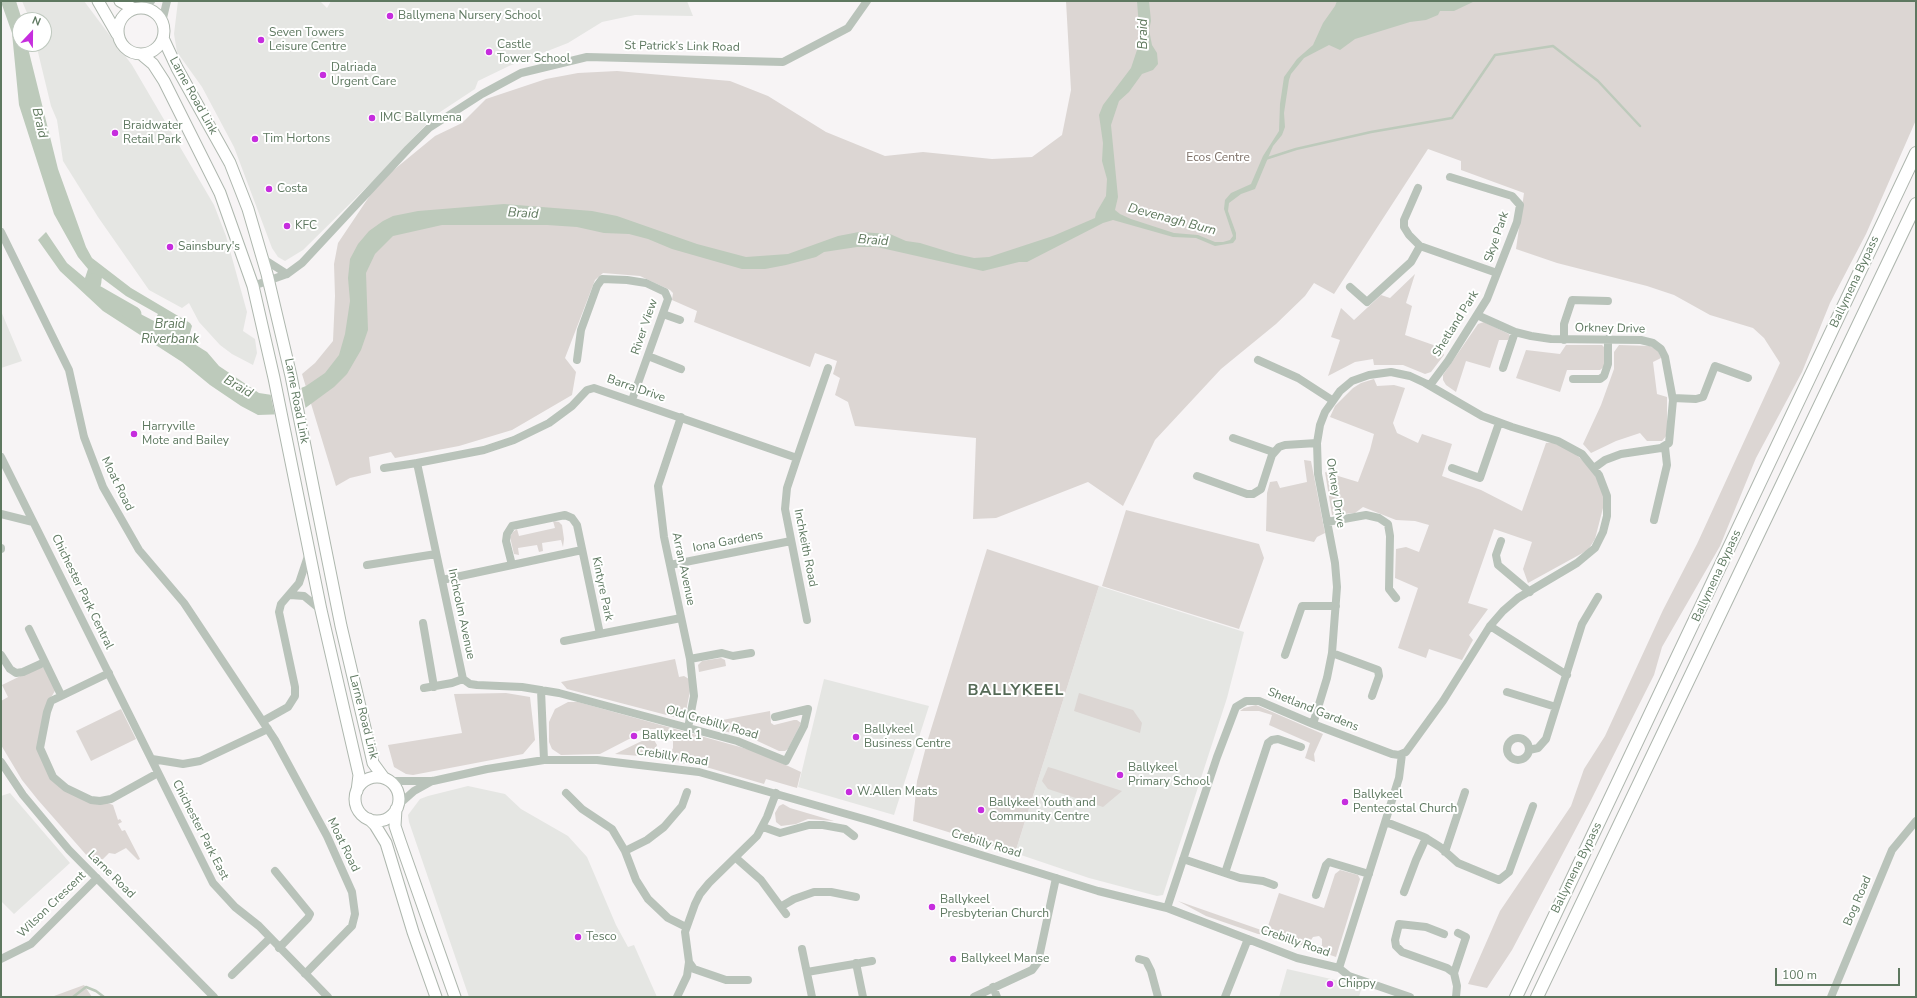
<!DOCTYPE html>
<html>
<head>
<meta charset="utf-8">
<style>
	body { margin:0 }
	#map { position:relative; width:1917px; height:998px; overflow:hidden; background:#f7f4f5; font-family:"Nunito Sans",sans-serif }
	canvas { display:block }
	.frame { position:absolute; inset:0; border:2px solid #5e7860; pointer-events:none }
	.north { position:absolute; left:12px; top:12px; width:40px; height:40px; box-sizing:border-box; background:#fff; border:1px solid #bfc9bf; border-radius:50%; rotate:22deg; font-size:11px; font-weight:700; line-height:16px; text-align:center; color:#5e7860 }
	.north::after { content:''; display:block; margin:auto; width:14px; height:18px; background:#c62dde; clip-path:polygon(50% 0,100% 100%,50% 72%,0 100%) }
	.scale { position:absolute; left:1775px; top:968px; width:125px; height:18px; box-sizing:border-box; border:2px solid #5e7860; border-top:0; padding-left:5px; font-size:12px; line-height:14px; white-space:nowrap; color:#5e7860; -webkit-text-stroke:3px #fff; paint-order:stroke }
</style>
</head>
<body>
<div id="map">
<canvas width="1917" height="998"></canvas>
<div class="frame"></div>
<div class="north">N</div>
<div class="scale">100 m</div>
</div>
<script>
const ctx = document.querySelector('canvas').getContext('2d');
ctx.lineJoin = 'round';
function paint(path, color) {
  ctx.fillStyle = color;
  ctx.fill(path, 'evenodd');
}
function shape(rows) {
  const path = new Path2D();
  for (const r of rows) {
    if (r.length === 3) {
      path.moveTo(r[0] + r[2], r[1]);
      path.arc(r[0], r[1], r[2], 0, 2 * Math.PI);
      continue;
    }
    path.moveTo(r[0], r[1]);
    for (let i = 2; i < r.length; i += 2) path.lineTo(r[i], r[i + 1]);
  }
  return path;
}
function trace(path, color, width, dash) {
  ctx.strokeStyle = color;
  ctx.lineWidth = width;
  ctx.lineCap = dash ? 'butt' : 'round';
  ctx.setLineDash(dash || []);
  ctx.stroke(path);
}
function drawText(font, color, halo, rows, align = 'center') {
  ctx.font = font + ' "Nunito Sans",sans-serif';
  ctx.lineWidth = 4;
  ctx.setLineDash([]);
  ctx.textBaseline = 'middle';
  ctx.strokeStyle = halo;
  ctx.fillStyle = color;
  for (const [text, x, y, turn = 0] of rows) {
    ctx.save();
    ctx.translate(x, y);
    ctx.rotate((+turn || 0) * Math.PI / 180);
    ctx.textAlign = isNaN(turn) ? turn : align;
    if (halo) ctx.strokeText(text, 0, 0);
    ctx.fillText(text, 0, 0);
    ctx.restore();
  }
}
paint(shape([
	[22,1,84,1,132,65,214,205,226,236,247,312,243,331,255,339,257,353,253,365,232,354,220,345,199,322,189,303,182,308,149,290,98,217,63,161,57,120,51,106,36,44,44,44,44,20,30,20],
	[178,1,320,1,327,8,331,1,687,1,693,16,635,15,602,22,568,43,509,66,478,81,475,89,434,116,374,180,303,250,285,261,278,257,272,248,234,147,202,87,177,52,174,34],
	[1,311,22,361,1,368],
	[1099,586,1244,632,1227,698,1163,895,1157,896,1089,878,1015,853],
	[824,679,929,706,894,815,798,787],
	[468,786,505,794,521,809,568,836,587,857,616,925,628,947,634,945,657,997,469,997,409,822,408,815,420,799,428,796],
	[10,793,70,863,14,914,1,901,1,796],
	[1287,969,1362,986,1359,997,1279,997]
]), '#e5e6e3');
paint(shape([
	[1066,1,1916,1,1916,120,1866,234,1830,303,1802,372,1756,458,1720,546,1662,647,1654,675,1591,800,1512,950,1487,988,1468,984,1500,911,1571,806,1584,769,1605,736,1663,610,1697,544,1780,363,1764,338,1753,328,1710,315,1674,295,1647,286,1557,263,1516,249,1524,193,1461,170,1461,161,1428,149,1334,294,1314,283,1305,296,1276,324,1221,369,1155,440,1123,506,1088,482,996,518,973,519,976,438,855,426,848,402,835,395,840,378,833,374,837,361,815,353,810,367,694,322,697,311,672,300,673,293,670,290,640,276,603,273,595,280,565,358,576,372,572,395,512,430,459,446,395,458,391,452,369,457,371,473,350,478,336,486,302,374,315,363,333,341,335,296,334,264,338,243,379,182,435,136,462,123,486,99,546,79,578,73,617,71,730,81,768,96,826,132,885,156,923,152,992,159,1032,157,1062,135,1071,90],
	[1415,274,1406,303,1412,306,1405,335,1439,347,1444,355,1431,372,1425,374,1403,365,1374,365,1373,359,1355,362,1328,376,1340,340,1331,337,1341,308,1354,320,1381,295,1390,298],
	[1484,322,1509,334,1510,337,1508,340,1499,340,1490,368,1466,361,1456,392,1446,385,1443,380,1443,375,1478,324],
	[1566,345,1602,345,1605,348,1605,366,1600,370,1567,370,1560,392,1516,378,1526,350,1560,354],
	[1619,345,1650,346,1658,351,1661,358,1653,362,1657,394,1667,397,1667,435,1662,441,1647,441,1640,433,1616,441,1591,453,1583,444,1601,405,1614,369,1614,352],
	[1374,379,1377,386,1394,385,1405,388,1393,423,1397,433,1418,443,1422,434,1452,444,1442,476,1481,490,1522,511,1546,443,1554,442,1569,449,1580,458,1592,470,1599,483,1603,495,1603,508,1595,539,1588,550,1528,583,1523,569,1532,542,1494,529,1468,603,1488,609,1469,635,1473,640,1462,660,1429,649,1426,658,1398,648,1418,588,1395,578,1396,549,1406,547,1419,552,1429,525,1415,521,1396,520,1363,507,1355,513,1332,515,1325,472,1358,482,1370,450,1374,434,1330,417,1335,406,1353,388,1361,383],
	[1304,460,1311,461,1325,533,1317,537,1314,542,1266,531,1267,493,1270,482,1277,481,1280,488,1307,482],
	[1126,510,1259,544,1264,558,1239,629,1102,586],
	[553,521,559,522,562,525,564,539,563,547,561,540,542,543,543,551,539,552,537,545,518,548,519,555,514,554,510,537,513,532,517,529,519,536,555,528],
	[987,549,1099,586,1015,853,913,821,917,781,928,739],
	[721,658,725,660,726,666,699,672,698,665,702,661],
	[675,659,679,677,684,676,689,679,690,691,686,711,678,718,567,689,561,682],
	[39,667,46,668,56,689,49,701,39,744,58,784,113,805,118,820,120,819,122,822,118,824,122,831,125,830,140,859,138,860,126,848,115,854,109,853,96,866,38,800,22,780,1,745,1,701,8,697,2,685],
	[506,693,530,697,535,740,523,754,413,775,406,774,394,767,388,745,462,733,454,694],
	[1079,693,1133,710,1142,723,1140,733,1074,711],
	[568,702,578,702,758,752,801,772,797,788,766,779,764,784,706,767,681,763,670,754,673,748,673,741,659,729,651,729,642,733,641,730,630,734,631,738,600,754,561,755,552,749,549,742,549,722,555,709],
	[1256,705,1323,734,1314,754,1315,762,1305,758,1310,743,1269,725,1272,715,1259,711,1240,711,1244,708],
	[121,709,136,739,91,761,76,731],
	[770,711,771,723,774,725,794,720,797,720,801,723,788,749,785,751,779,751,751,738,724,731,719,727,717,721],
	[648,738,654,740,657,745,654,752,650,755,640,756,615,754],
	[1048,767,1055,769,1122,791,1103,807,1048,789,1042,781],
	[783,804,790,808,834,821,808,819,796,824,781,826,776,822,775,813,779,806],
	[1340,870,1358,875,1360,879,1336,957,1275,936,1258,934,1206,916,1178,901,1264,931,1267,929,1279,893,1324,908,1335,874],
	[1319,936,1322,939,1322,945,1319,948,1313,948,1311,944,1311,940,1313,937],
	[84,985,92,997,51,997,54,996]
]), '#dcd6d3');
paint(shape([
	[16,1,22,20,20,20,20,44,27,44,58,169,86,247,92,258,131,288,190,323,192,326,188,340,207,352,219,366,259,393,272,395,291,392,306,386,325,373,339,355,345,334,350,301,348,278,350,259,358,244,369,231,383,221,393,216,418,211,504,204,592,211,617,216,697,244,746,257,788,254,838,236,859,232,890,234,906,241,920,243,956,254,974,258,989,257,1053,236,1095,218,1096,213,1106,196,1107,179,1102,161,1103,143,1099,115,1103,105,1131,68,1140,41,1137,1,1149,1,1151,21,1149,30,1152,45,1157,53,1158,64,1153,70,1142,74,1129,92,1119,101,1111,125,1118,197,1115,210,1120,214,1131,219,1174,233,1198,235,1215,242,1223,242,1230,240,1233,236,1224,209,1225,200,1231,193,1251,184,1263,156,1279,131,1280,104,1284,77,1297,59,1313,45,1323,23,1335,6,1337,1,1475,1,1454,11,1440,11,1438,15,1426,20,1410,22,1355,39,1340,50,1329,45,1304,58,1291,74,1289,80,1284,113,1285,127,1282,135,1273,146,1255,189,1241,194,1229,203,1228,211,1236,233,1236,239,1233,243,1215,246,1196,238,1173,237,1113,220,1103,223,1027,262,1019,262,983,271,877,247,857,247,824,252,816,257,786,265,765,269,742,269,672,249,648,239,629,234,604,233,577,227,547,225,442,225,393,236,375,254,366,273,368,330,361,350,347,374,334,387,304,409,287,414,258,415,241,406,210,385,182,362,103,311,60,271,38,240,46,232,67,263,85,278,88,269,78,257,54,214,19,105,12,33,1,2],
	[102,278,126,296,158,314,154,321,121,304,114,305,102,299,102,292,99,286]
]), '#bdcabb');
paint(shape([
	[301,386,306,410,287,416,275,416,270,392,290,390]
]), '#f7f4f5');
trace(shape([
	[1265,159,1296,149,1371,132,1452,118,1495,55,1553,46,1598,81,1640,126],
	[73,997,86,987,96,991,104,997]
]), '#bdcabb', 2.5);
trace(shape([
	[94,281,92,290,134,314]
]), '#bdcabb', 15);
const major = shape([
	[98,1,117,34],
	[120,1,134,9],
	[141,31,23],
	[163,38,177,68,230,163,248,209,267,274,291,376,341,626,366,732,373,763,384,778],
	[141,54,153,64,164,81,220,193,253,286,274,378,321,610,359,775,357,791],
	[377,799,22],
	[396,809,395,826,400,841,455,997],
	[369,819,375,825,386,843,413,932,436,997]
]);
const highway = shape([
	[1516,997,1916,153],
	[1537,997,1916,204]
]);
trace(major, '#aeb7ae', 13);
trace(highway, '#aeb6ae', 14);
trace(shape([
	[140,8,151,1],
	[162,22,167,1],
	[1418,188,1404,220,1404,227,1409,235,1420,246,1497,273],
	[1,232,69,370,84,437,103,487,139,550,184,603,275,740,327,836,352,892,355,914,352,926,305,974],
	[262,258,287,274],
	[253,286,287,274,302,263,408,149,429,128,482,94,521,73,587,57,783,62,848,28,867,1],
	[1350,287,1367,302,1411,262,1420,246],
	[663,314,680,320],
	[1477,315,1515,332,1531,336,1551,339,1641,340,1653,343,1661,349,1665,357,1673,400,1669,443,1661,448,1621,454,1605,460,1594,468],
	[1564,340,1564,324,1572,300,1608,301],
	[648,356,681,369],
	[577,360,581,330,597,286,602,279,627,280,646,283,665,292,668,299,632,400],
	[1258,360,1298,378,1332,400],
	[1503,368,1515,332],
	[1573,379,1600,379,1604,376,1608,364,1608,339],
	[1430,385,1448,361,1487,299,1517,222,1520,205,1512,196,1450,177],
	[1673,398,1696,399,1703,397,1715,366,1748,378],
	[681,417,658,486,664,537,690,659,694,696,688,728],
	[1233,438,1273,452],
	[1,457,213,883,235,907,259,926,328,997],
	[797,458,787,488,785,509,807,620],
	[417,463,463,679],
	[384,468,417,463,484,450,514,440,549,423,572,406,587,390,594,388,797,458,828,368],
	[1452,468,1480,478,1499,423],
	[1197,476,1247,494,1253,494,1261,489,1272,455,1279,447,1285,445,1317,443],
	[1,514,33,522],
	[1654,520,1667,465,1665,447],
	[1327,522,1366,515,1379,518,1388,524,1390,536,1389,589,1396,598],
	[1501,541,1496,555,1498,565,1530,592],
	[1,548,1,549],
	[367,565,436,554],
	[512,565,506,541,507,534,512,526,565,515,572,518,577,525,600,634],
	[670,565,791,541],
	[442,580,582,550],
	[290,595,304,596,321,610],
	[423,623,434,687],
	[1490,626,1567,675],
	[29,629,61,695],
	[564,641,681,618],
	[1332,653,1378,670,1379,676,1372,696],
	[1,655,10,669,16,673,23,672,45,662],
	[1285,655,1302,606,1336,606],
	[690,659,722,653,733,656,751,653],
	[109,673,51,701,47,712,40,748,53,777,66,788,91,800,100,801,111,799,158,773],
	[463,679,470,684,477,685,522,687,559,693,737,741,786,761,804,726,808,709,775,717],
	[424,688,452,683,463,679],
	[541,690,544,760],
	[1507,692,1556,707],
	[263,721,288,707,295,696,295,687,279,612,281,604,299,583,309,553],
	[1518,749,11],
	[1529,750,1538,748,1546,739,1582,624,1598,597],
	[152,759,183,764,200,761,268,729],
	[1,762,23,795,69,850,214,997],
	[389,781,433,781,487,769,544,760,597,760,699,772,871,821,1098,891,1167,908,1297,958,1339,968,1349,976,1410,997],
	[566,793,582,809,612,829,625,851,636,880,648,899,668,918,686,927],
	[397,806,414,791,432,781],
	[1386,822,1424,837,1440,847,1458,863,1499,880,1509,872,1533,806],
	[763,827,780,833,809,825,823,825,845,829,854,836],
	[625,851,647,840,664,827,682,806,687,792],
	[1445,852,1465,792],
	[736,858,761,880,786,914],
	[1183,859,1240,878,1263,881,1274,885],
	[275,871,310,914,308,918,279,948],
	[1225,873,1268,743,1272,740,1278,739,1301,747],
	[1404,892,1416,860,1426,838],
	[1316,895,1326,865,1329,862,1369,874],
	[782,906,794,899,814,892,831,892,856,897],
	[1167,908,1217,757,1236,707,1246,701,1259,701,1313,724,1392,754,1399,755,1406,752,1443,701,1490,626,1503,611,1518,598,1577,563,1595,548,1603,532,1607,516,1607,496,1599,475,1582,454,1558,441,1512,427,1482,416,1425,383,1410,376,1391,372,1369,375,1352,381,1340,391,1325,412,1320,425,1317,443,1318,474,1335,563,1337,587,1332,653,1327,678,1313,724],
	[1444,934,1426,927,1399,924,1395,940,1396,946,1402,952,1447,968,1454,973,1457,986,1456,997],
	[802,949,812,997],
	[1,959,31,944,97,878],
	[1139,959,1146,961,1151,971,1158,997],
	[856,963,863,997],
	[1339,968,1399,778,1402,754],
	[807,972,872,961],
	[1454,973,1466,937,1458,933],
	[232,975,270,938],
	[748,980,726,980,694,969,689,962,685,932,695,904,700,894,709,883,757,836,767,817,776,793],
	[993,987,997,997],
	[677,997,687,976,689,962],
	[974,997,1032,970,1038,962,1056,878],
	[1225,997,1248,939],
	[1831,997,1892,850,1916,821]
]), '#b9c3ba', 8);
trace(major, '#fff', 11);
trace(highway, '#fff', 12);
for (const [x, y, r, color] of [
	[390,16,4,"#c62dde"],
	[261,40,4,"#c62dde"],
	[489,52,4,"#c62dde"],
	[323,75,4,"#c62dde"],
	[372,118,4,"#c62dde"],
	[115,133,4,"#c62dde"],
	[255,139,4,"#c62dde"],
	[269,189,4,"#c62dde"],
	[287,226,4,"#c62dde"],
	[170,247,4,"#c62dde"],
	[134,434,4,"#c62dde"],
	[634,736,4,"#c62dde"],
	[856,737,4,"#c62dde"],
	[1120,775,4,"#c62dde"],
	[849,792,4,"#c62dde"],
	[1345,802,4,"#c62dde"],
	[981,810,4,"#c62dde"],
	[932,907,4,"#c62dde"],
	[578,937,4,"#c62dde"],
	[953,959,4,"#c62dde"],
	[1330,984,4,"#c62dde"]
]) {
  const dot = new Path2D();
  dot.arc(x, y, r, 0, 2 * Math.PI);
  ctx.fillStyle = color;
  ctx.fill(dot);
  trace(dot, '#fff', 1.5);
}
drawText('12px', '#5e7860', '#fff', [
	["Ballymena Nursery School",398,16],
	["Seven Towers",269,33],
	["Leisure Centre",269,47],
	["Castle",497,45],
	["Tower School",497,59],
	["Dalriada",331,68],
	["Urgent Care",331,82],
	["IMC Ballymena",380,118],
	["Braidwater",123,126],
	["Retail Park",123,140],
	["Tim Hortons",263,139],
	["Costa",277,189],
	["KFC",295,226],
	["Sainsbury's",178,247],
	["Harryville",142,427],
	["Mote and Bailey",142,441],
	["Ballykeel",864,730],
	["Business Centre",864,744],
	["Ballykeel 1",642,736],
	["Ballykeel",1128,768],
	["Primary School",1128,782],
	["W.Allen Meats",857,792],
	["Ballykeel",1353,795],
	["Pentecostal Church",1353,809],
	["Ballykeel Youth and",989,803],
	["Community Centre",989,817],
	["Ballykeel",940,900],
	["Presbyterian Church",940,914],
	["Tesco",586,937],
	["Ballykeel Manse",961,959],
	["Chippy",1338,984]
], 'left');
drawText('12px', '#5e7860', '#fff', [
	["St Patrick’s Link Road",682,47,1],
	["Larne Road Link",193,96,61],
	["Skye Park",1497,237,-71],
	["Ballymena Bypass",1855,282,-65],
	["Shetland Park",1456,324,-58],
	["River View",645,327,-71],
	["Orkney Drive",1610,329,1],
	["Barra Drive",636,389,19],
	["Larne Road Link",296,401,79],
	["Moat Road",117,484,64],
	["Orkney Drive",1335,493,81],
	["Iona Gardens",728,542,-11],
	["Inchkeith Road",805,548,79],
	["Arran Avenue",683,569,78],
	["Ballymena Bypass",1717,576,-65],
	["Kintyre Park",602,589,78],
	["Chichester Park Central",82,592,64],
	["Inchcolm Avenue",461,614,78],
	["Shetland Gardens",1313,710,22],
	["Larne Road Link",363,717,76],
	["Old Crebilly Road",712,723,16],
	["Crebilly Road",672,757,9],
	["Chichester Park East",200,830,63],
	["Crebilly Road",986,844,17],
	["Moat Road",343,845,64],
	["Ballymena Bypass",1577,868,-64],
	["Larne Road",111,875,45],
	["Bog Road",1858,901,-67],
	["Wilson Crescent",52,905,-44],
	["Crebilly Road",1295,942,19]
]);
drawText('12px', '#7c6f66', '#fff', [
	["Ecos Centre",1218,158]
]);
drawText('italic 13px', '#60795e', '#fff', [
	["Braid",1144,34,-90],
	["Braid",39,123,77],
	["Braid",523,214,3],
	["Devenagh Burn",1172,220,15],
	["Braid",873,241,4],
	["Braid",170,325],
	["Riverbank",170,340],
	["Braid",238,387,30]
]);
ctx.letterSpacing = '1px';
drawText('bold 16px', '#556a56', '#fff', [
	["BALLYKEEL",1016,691]
]);
ctx.letterSpacing = '0px';
</script>
</body>
</html>
